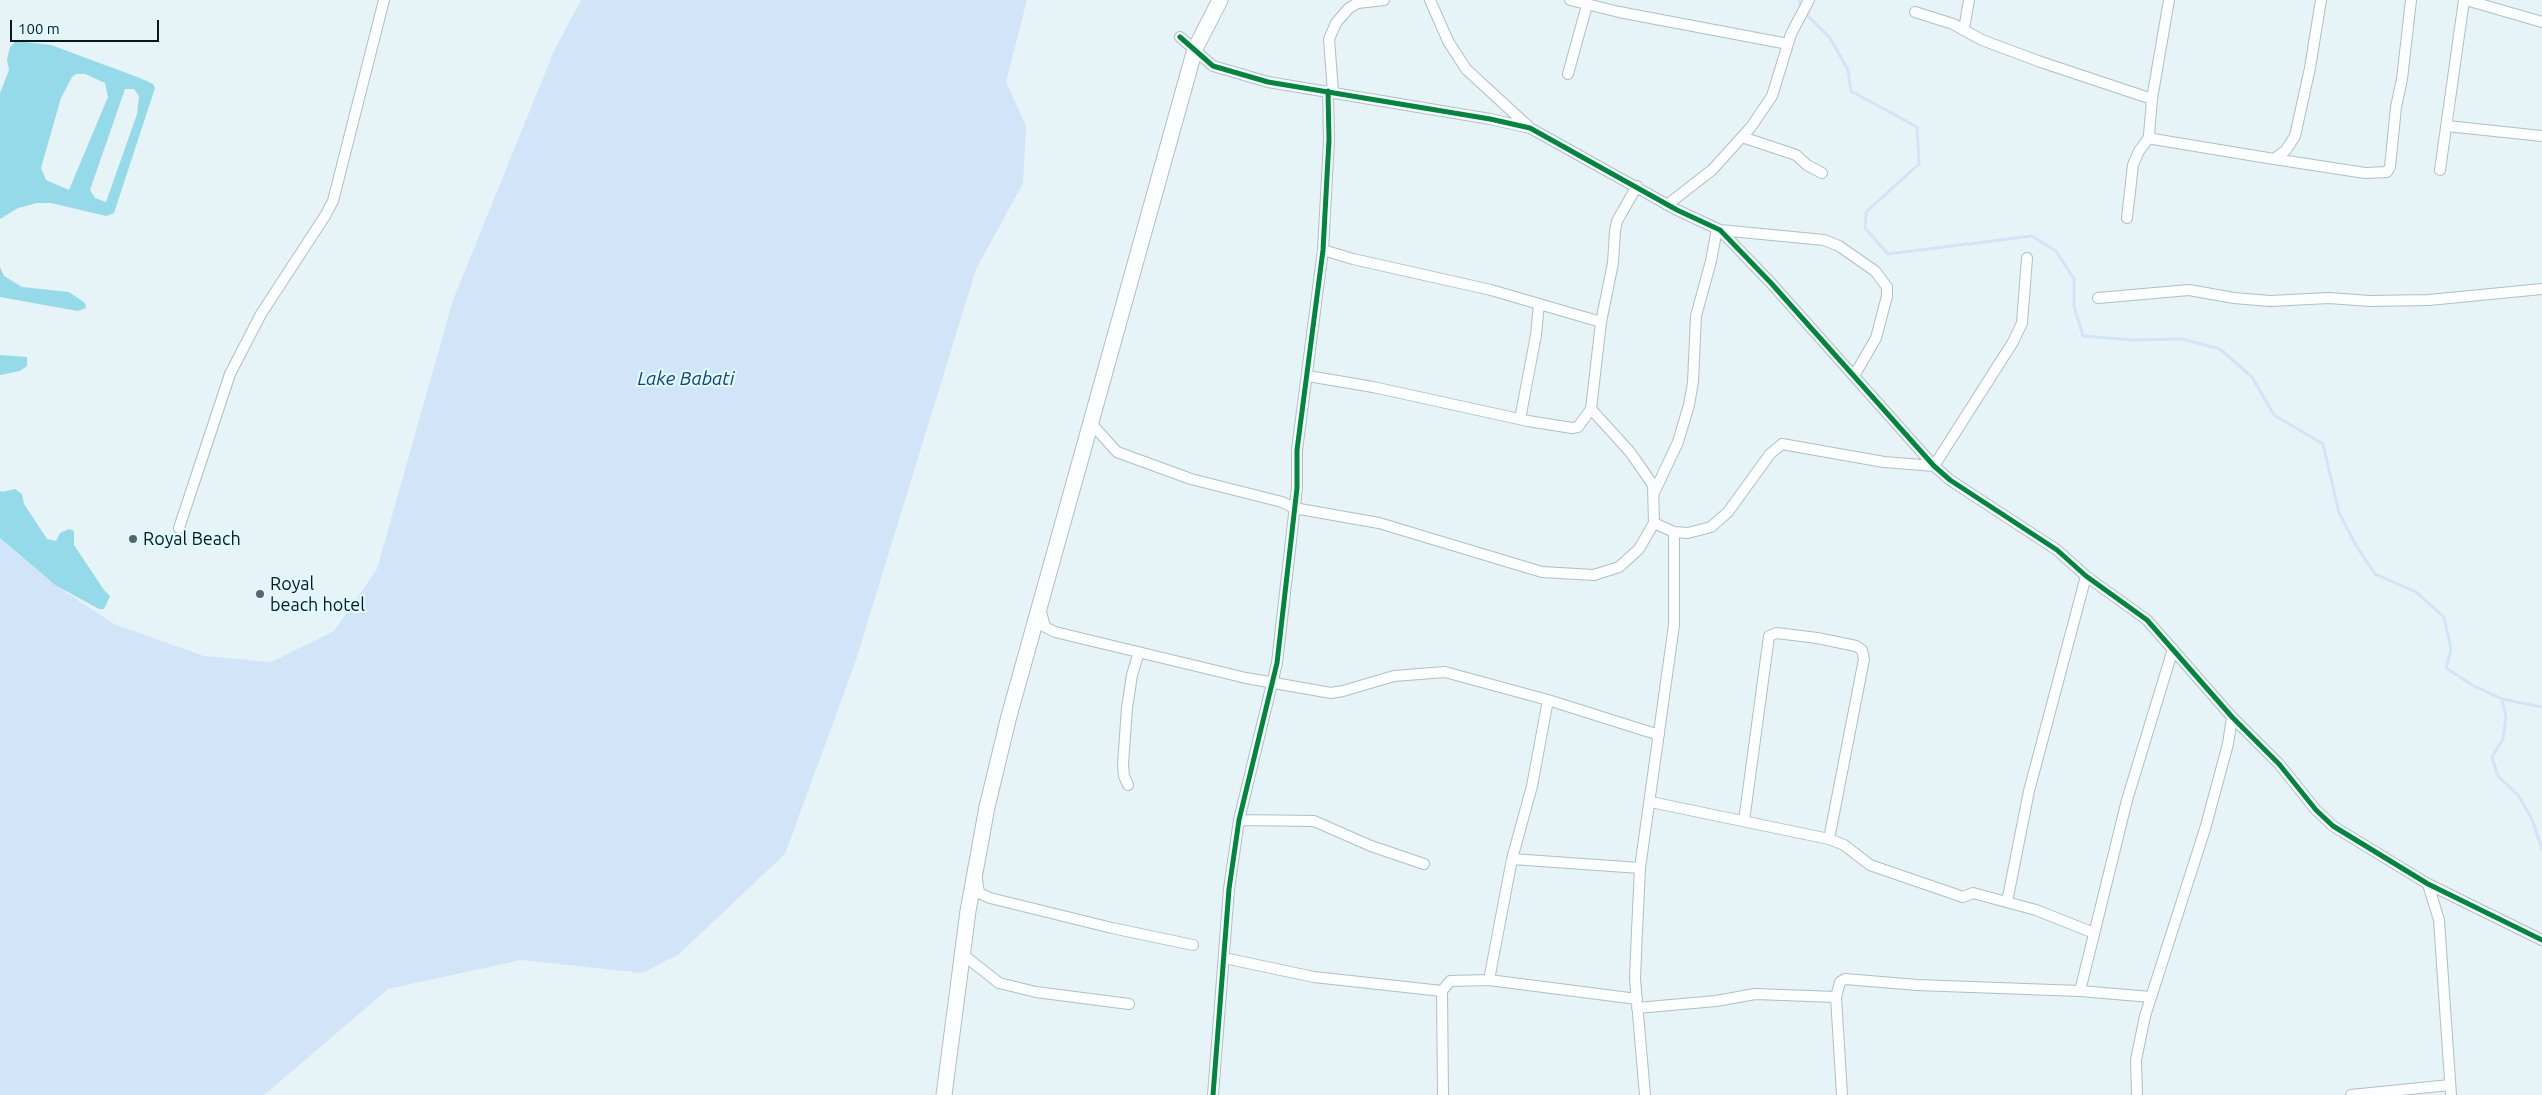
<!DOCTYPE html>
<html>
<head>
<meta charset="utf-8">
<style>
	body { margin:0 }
	#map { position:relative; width:2542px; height:1095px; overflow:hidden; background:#e6f4f7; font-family:Ubuntu,sans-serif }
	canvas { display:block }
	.scale { position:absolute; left:10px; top:20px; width:149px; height:22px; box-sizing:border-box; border:2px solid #08191d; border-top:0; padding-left:6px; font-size:15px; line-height:18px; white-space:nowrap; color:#08191d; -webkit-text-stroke:4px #def9ff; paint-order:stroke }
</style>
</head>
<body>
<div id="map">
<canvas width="2542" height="1095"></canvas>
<div class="scale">100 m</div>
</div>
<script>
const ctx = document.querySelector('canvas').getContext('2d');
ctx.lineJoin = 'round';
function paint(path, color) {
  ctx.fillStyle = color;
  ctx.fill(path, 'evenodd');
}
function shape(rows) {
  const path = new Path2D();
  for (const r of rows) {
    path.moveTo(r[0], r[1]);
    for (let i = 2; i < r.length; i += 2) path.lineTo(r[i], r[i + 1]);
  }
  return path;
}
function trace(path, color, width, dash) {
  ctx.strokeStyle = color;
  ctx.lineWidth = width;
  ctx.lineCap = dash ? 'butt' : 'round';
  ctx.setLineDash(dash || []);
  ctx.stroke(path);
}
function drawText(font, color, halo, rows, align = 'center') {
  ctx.font = font + ' Ubuntu,sans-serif';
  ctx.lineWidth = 4.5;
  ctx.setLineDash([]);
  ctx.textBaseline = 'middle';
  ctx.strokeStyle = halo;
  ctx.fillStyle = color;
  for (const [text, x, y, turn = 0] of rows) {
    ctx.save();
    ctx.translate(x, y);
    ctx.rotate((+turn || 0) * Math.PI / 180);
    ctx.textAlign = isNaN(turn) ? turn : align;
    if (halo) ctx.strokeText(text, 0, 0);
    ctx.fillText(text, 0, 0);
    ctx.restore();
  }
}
paint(shape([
	[16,41,51,45,140,78,153,84,155,88,114,213,106,216,51,203,37,203,18,208,0,219,0,93,9,70,7,60,10,47],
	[76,74,85,74,105,83,108,97,69,190,46,180,41,168,61,98,72,77],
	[125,89,134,89,139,96,137,114,106,202,95,198,90,190],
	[0,267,4,276,22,287,69,292,85,303,86,308,78,311,0,297],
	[0,355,27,357,27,366,20,371,0,375],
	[15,489,22,494,24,504,47,539,56,541,60,533,69,529,74,531,74,545,104,590,110,596,104,609,99,609,55,585,0,538,0,491,2,492]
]), '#95dae8');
paint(shape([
	[581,0,1027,0,1006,82,1026,126,1023,183,976,269,855,663,785,854,679,954,643,973,521,960,388,989,264,1095,0,1095,0,538,55,585,114,624,204,656,271,662,334,631,377,569,453,300,554,51]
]), '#d2e4f8');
trace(shape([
	[1799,0,1801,7],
	[1804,12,1830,38,1848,70,1851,91,1917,127,1919,164,1866,212,1865,228,1888,254,2032,236,2056,251,2074,279,2074,306,2083,336,2132,340,2182,339,2220,349,2252,377,2274,415,2323,444,2339,513,2357,547,2375,574,2416,592,2444,617,2451,649,2446,668,2472,685,2502,699,2506,717,2503,739,2492,757,2498,776,2518,795,2532,819,2542,849],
	[2502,699,2542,707]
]), '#d2e4f8', 3);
const minor = shape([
	[1430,0,1448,41,1466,69,1529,127],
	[1570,0,1619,12,1788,44],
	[2169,0,2152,99,2149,135,2153,139,2274,159,2286,150,2295,136,2310,68,2321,0],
	[2466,0,2542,22],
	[1915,12,1953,24,1982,40,2038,61,2152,99],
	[1964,29,1969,0],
	[1180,37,1213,66,1268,82,1490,119,1530,128,1677,210,1720,230,1771,283,1934,466,1950,480,2057,550,2086,576,2147,620,2232,717,2279,764,2316,810,2333,826,2428,884,2542,940],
	[1568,74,1587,5],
	[1333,92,1329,39,1336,23,1349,8,1358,3,1384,0],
	[2447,126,2542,136],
	[1742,137,1796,155,1807,165,1822,173],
	[2274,159,2365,173,2387,172,2390,167,2396,107,2402,79,2411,0],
	[2440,170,2464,0],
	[1667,205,1712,170,1751,127,1772,96,1791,34,1809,0],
	[2127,218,2133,165,2139,151,2150,136],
	[1720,230,1824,240,1839,246,1875,271,1887,287,1887,296,1876,338,1854,376],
	[1323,250,1353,259,1491,290,1601,322],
	[2098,298,2189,290,2234,298,2270,301,2329,298,2370,301,2429,300,2542,289],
	[1308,376,1373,387,1528,421,1572,428,1578,427,1591,409],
	[1520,419,1536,335,1539,304],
	[1090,422,1117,452,1191,479,1282,502,1294,508,1379,523,1542,572,1594,575,1619,567,1639,549,1654,523,1653,485,1630,452,1591,409,1601,322,1613,263,1615,231,1617,221,1637,186],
	[1654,493,1678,442,1689,405,1693,382,1696,316,1711,261,1717,229],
	[1654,523,1674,532,1688,533,1711,527,1728,512,1770,454,1782,444,1884,462,1934,466,2013,342,2022,323,2027,258],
	[179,528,230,374,261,314,325,216,333,201,384,0],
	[1040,608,1045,627,1055,632,1246,678,1331,693,1343,691,1394,676,1445,672,1548,700,1659,735],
	[1128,785,1124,776,1123,764,1127,708,1132,675,1139,652],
	[1651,802,1829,839,1844,845,1870,865,1896,874,1963,897,1973,893,2036,910,2094,933],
	[1239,820,1314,821,1371,846,1424,864],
	[1744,821,1769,636,1777,633,1817,638,1856,646,1862,650,1864,659,1829,839],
	[1512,859,1640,868],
	[977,879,979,893,990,898,1112,928,1193,945],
	[2428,884,2439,920,2451,1095],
	[2007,902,2029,791,2086,576],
	[961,953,999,983,1036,992,1129,1004],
	[1224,958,1314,977,1442,991],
	[1489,980,1512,859,1532,786,1548,700],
	[2080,991,2127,800,2173,649],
	[1637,1008,1716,1001,1755,994,1836,997],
	[1213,1095,1229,889,1239,820,1277,663,1297,488,1297,450,1323,250,1329,140,1328,91],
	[1443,1095,1442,991,1450,981,1489,980,1637,999],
	[1645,1095,1635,979,1637,931,1640,868,1674,625,1674,532],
	[1842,1095,1836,997,1840,982,1845,979,1917,985,2080,991,2151,997],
	[2137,1095,2136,1060,2145,1016,2205,829,2228,744,2232,717],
	[2351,1095,2450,1085]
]);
const highway = shape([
	[944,1095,968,911,987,807,1009,716,1195,49,1220,0]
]);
trace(minor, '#b0bfc2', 12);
trace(highway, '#b0bfc2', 17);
trace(minor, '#fbfdfe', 10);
trace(highway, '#fbfdfe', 15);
trace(shape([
	[1180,37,1213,66,1268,82,1490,119,1530,128,1677,210,1720,230,1771,283,1934,466,1950,480,2057,550,2086,576,2147,620,2232,717,2279,764,2316,810,2333,826,2428,884,2542,940],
	[1213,1095,1229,889,1239,820,1277,663,1297,488,1297,450,1323,250,1329,140,1328,91]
]), '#00873e', 5);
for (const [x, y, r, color] of [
	[133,539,5,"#566669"],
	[260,594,5,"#566669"]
]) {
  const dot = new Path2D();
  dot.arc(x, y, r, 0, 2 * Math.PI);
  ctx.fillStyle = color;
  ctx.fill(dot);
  trace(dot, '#def9ff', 2);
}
drawText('18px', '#08191d', '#def9ff', [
	["Royal Beach",143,539],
	["Royal",270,584],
	["beach hotel",270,605]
], 'left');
drawText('italic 19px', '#11427b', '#def9ff', [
	["Lake Babati",686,379]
]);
</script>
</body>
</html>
